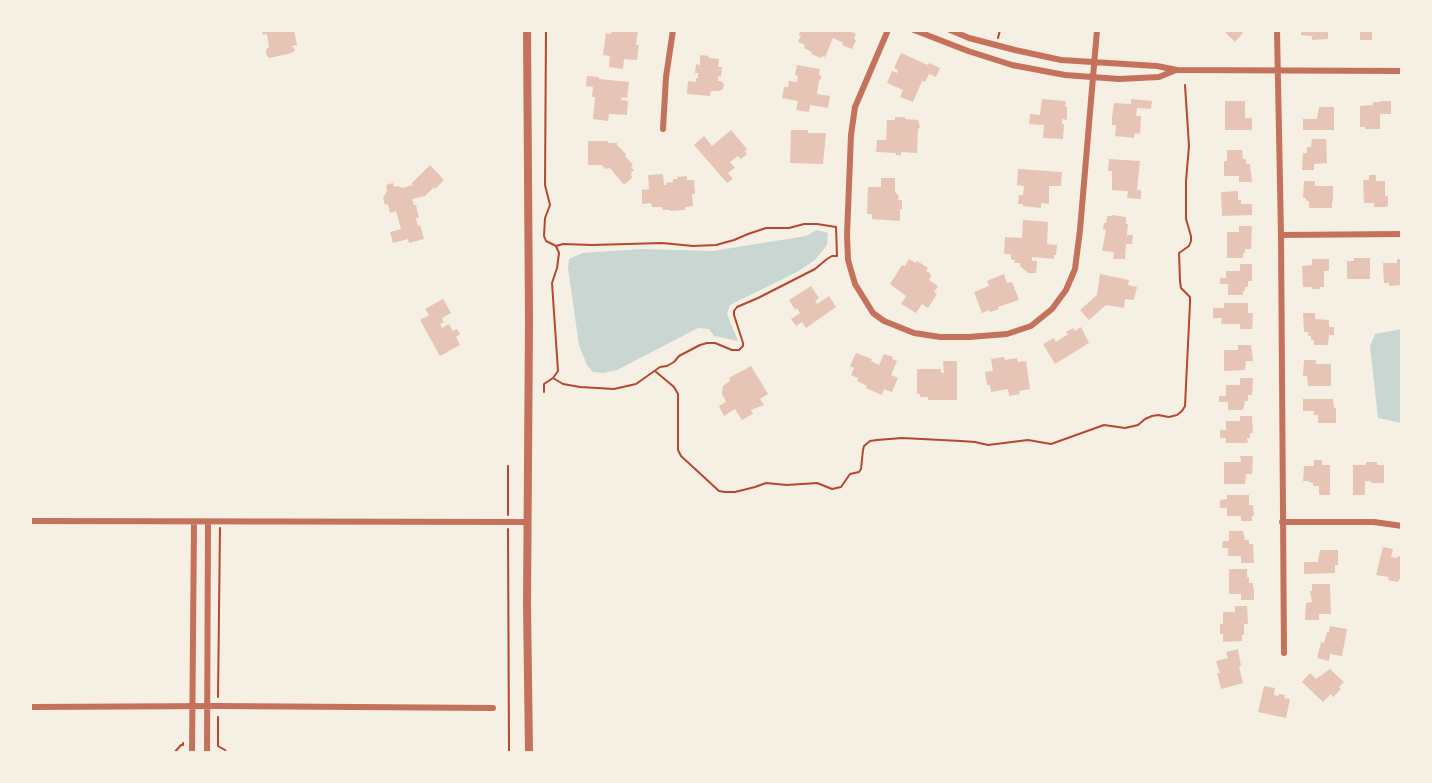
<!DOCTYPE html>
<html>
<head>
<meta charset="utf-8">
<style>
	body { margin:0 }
	#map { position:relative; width:1432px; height:783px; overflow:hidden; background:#f6efe4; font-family:"Fira Sans Condensed",sans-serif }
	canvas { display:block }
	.frame { position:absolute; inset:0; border:32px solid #f6efe4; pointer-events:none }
</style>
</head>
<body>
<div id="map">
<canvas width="1432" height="783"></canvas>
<div class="frame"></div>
</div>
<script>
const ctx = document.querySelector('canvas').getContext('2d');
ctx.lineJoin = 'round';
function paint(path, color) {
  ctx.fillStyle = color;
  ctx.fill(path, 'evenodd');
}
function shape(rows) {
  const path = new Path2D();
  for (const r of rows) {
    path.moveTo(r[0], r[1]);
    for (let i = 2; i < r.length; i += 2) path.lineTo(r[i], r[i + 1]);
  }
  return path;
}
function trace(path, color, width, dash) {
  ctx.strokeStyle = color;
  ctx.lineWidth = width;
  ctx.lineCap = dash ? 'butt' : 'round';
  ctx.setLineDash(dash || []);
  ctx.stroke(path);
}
paint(shape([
	[817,230,828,233,827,245,815,260,797,272,730,305,727,314,738,341,714,336,709,329,698,328,617,370,603,373,593,372,587,365,579,345,568,268,569,259,583,253,641,249,713,251,806,236],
	[1402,329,1402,423,1378,418,1370,346,1375,334]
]), '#c9d6d2');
paint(shape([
	[262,30,294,30,297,45,291,46,294,48,295,51,292,52,292,53,269,58,267,56,266,51,267,48,269,48,267,34,263,35],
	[612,30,638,30,636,45,639,45,637,60,624,59,623,69,609,67,610,56,603,55,606,33,611,34],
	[801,30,853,30,852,32,856,34,854,39,856,40,852,49,842,45,843,43,833,38,825,57,822,56,821,58,811,54,812,52,804,48,805,45,798,42,801,35,799,35],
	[1223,30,1240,30,1243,33,1235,42],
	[1301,30,1328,30,1328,39,1312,40,1312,36,1301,35],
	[1360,30,1372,30,1372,40,1360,40],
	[901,53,928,65,929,63,940,68,936,77,929,74,925,82,922,81,913,102,900,97,903,90,887,83,892,71,897,73,898,70,894,68],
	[700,55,709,56,708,58,719,59,718,67,722,67,721,77,718,76,718,81,721,81,724,84,723,89,720,91,711,91,710,96,687,94,688,81,696,82,696,78,698,78,698,73,695,73,696,64,700,65],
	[797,65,820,69,819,74,822,77,819,81,817,94,830,96,828,108,810,105,809,112,796,110,798,101,782,98,784,87,788,87,789,81,797,82,798,76,795,75],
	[587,76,599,77,599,79,629,82,627,98,622,97,621,100,628,101,627,115,609,114,608,121,593,119,595,97,592,97,593,87,586,86],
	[1042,99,1066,101,1065,107,1067,107,1067,120,1062,119,1062,124,1064,124,1063,139,1043,138,1044,125,1029,124,1030,114,1040,115],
	[1131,99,1152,101,1151,109,1137,108,1136,116,1141,116,1140,134,1135,133,1134,138,1115,136,1116,125,1112,125,1112,117,1114,103,1131,104],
	[1225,101,1245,101,1245,118,1252,118,1252,130,1225,130],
	[1380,101,1391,101,1391,114,1380,114,1380,129,1365,129,1365,127,1360,127,1360,106,1373,105,1373,102,1380,102],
	[1319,107,1334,107,1334,130,1303,130,1303,119,1317,119],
	[895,117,905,117,905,119,918,120,920,127,918,129,917,153,901,152,901,155,896,155,896,153,876,152,877,140,886,140,887,120,895,120],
	[731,130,747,149,745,151,747,154,741,159,738,156,730,162,735,168,728,173,733,179,727,183,694,145,704,136,712,146],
	[791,130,808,130,808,133,826,133,823,164,790,163],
	[1312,139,1326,139,1327,163,1314,164,1314,170,1302,170,1303,153,1307,153,1307,147,1311,147],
	[588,141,608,141,608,143,617,143,617,145,626,154,625,156,633,165,631,167,634,170,631,173,632,178,624,185,610,168,605,169,602,165,588,165],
	[1227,150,1242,150,1243,159,1246,159,1246,164,1250,164,1252,182,1239,182,1239,176,1224,176,1224,161,1227,161],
	[1109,159,1140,161,1137,190,1141,190,1141,199,1127,198,1128,191,1112,190,1112,171,1108,171],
	[430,165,444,180,435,189,434,187,425,196,412,199,414,205,416,205,419,218,416,218,418,226,420,225,424,239,409,243,408,239,393,243,390,232,401,229,396,211,390,213,388,204,385,205,383,198,387,191,386,185,393,183,394,187,399,186,402,188,413,185,412,183],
	[1018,169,1062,172,1061,186,1049,186,1049,204,1041,203,1041,208,1023,206,1023,204,1018,204,1019,195,1023,195,1024,186,1017,185],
	[663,174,664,185,666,185,666,183,673,182,673,179,678,179,677,177,687,176,687,180,694,180,695,194,692,194,693,206,685,207,685,210,670,211,670,210,663,210,662,207,652,207,651,203,642,204,642,190,649,189,648,175],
	[1369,175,1376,175,1376,181,1385,181,1385,196,1388,196,1388,206,1386,207,1374,207,1374,203,1364,203,1363,180,1369,180],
	[881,178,895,178,895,192,899,196,898,200,902,200,902,209,900,209,900,221,872,219,872,214,867,214,868,187,881,187],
	[1304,181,1315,181,1315,186,1333,186,1333,201,1332,201,1332,208,1309,208,1309,201,1306,201,1306,198,1303,198],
	[1238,191,1238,200,1241,200,1241,204,1252,204,1252,215,1222,216,1221,192],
	[1112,215,1126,217,1126,224,1128,224,1127,235,1133,235,1132,244,1126,244,1125,259,1113,259,1114,252,1102,251,1106,230,1103,229,1104,223,1106,223,1107,216,1112,216],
	[1023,220,1048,222,1047,244,1057,245,1056,255,1054,255,1054,259,1032,257,1032,261,1037,261,1036,273,1028,273,1020,266,1020,263,1014,263,1015,260,1011,260,1011,254,1004,254,1005,237,1022,238],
	[1239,226,1252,226,1251,249,1245,249,1245,253,1243,253,1243,258,1227,258,1227,232,1239,232],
	[1354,258,1370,258,1370,279,1347,279,1347,261,1354,261],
	[909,259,916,263,917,261,928,268,926,271,930,273,931,277,929,280,938,286,934,292,937,294,928,308,922,304,916,313,901,304,906,296,890,284,902,265,905,266],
	[1312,259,1329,259,1329,271,1324,271,1324,287,1320,287,1320,289,1312,289,1312,287,1303,287,1302,266,1312,265],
	[1397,259,1402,259,1402,285,1389,286,1389,283,1384,283,1383,263,1397,263],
	[1240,264,1252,264,1252,281,1248,281,1248,287,1245,287,1245,291,1243,291,1243,295,1228,295,1228,284,1220,284,1220,278,1226,278,1226,271,1240,271],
	[1004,274,1007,283,1012,282,1019,300,998,307,999,309,990,312,989,310,982,313,974,292,989,286,987,281],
	[1100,274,1129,280,1128,285,1137,287,1134,300,1125,299,1124,308,1106,305,1089,320,1080,310,1097,295],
	[811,286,819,298,815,301,817,304,829,296,836,307,806,328,802,322,796,326,791,319,800,313,797,308,795,310,789,300],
	[443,299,451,313,442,318,444,322,440,324,442,328,449,324,453,331,457,329,460,334,456,337,460,345,440,356,420,320,429,315,425,309],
	[1224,303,1248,303,1248,313,1253,313,1252,329,1240,329,1240,324,1221,324,1222,318,1213,318,1213,308,1224,308],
	[1303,313,1315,313,1315,319,1329,320,1329,327,1334,327,1334,335,1329,335,1328,345,1314,345,1314,340,1311,340,1311,336,1308,336,1308,332,1304,332],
	[1081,327,1089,343,1055,364,1043,344,1054,338,1056,342,1068,334,1066,332,1073,328,1075,331],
	[1238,345,1251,345,1253,361,1246,361,1245,370,1224,371,1224,350,1238,350],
	[856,353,872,359,871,361,879,365,884,354,893,357,892,359,897,361,891,375,898,378,892,392,884,389,882,395,866,388,867,386,857,381,858,378,851,375,854,368,850,366],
	[1004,357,1005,360,1017,358,1018,362,1026,361,1030,389,1019,391,1020,394,1009,396,1008,389,991,392,990,385,987,385,985,372,993,371,991,359],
	[1304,360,1316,360,1316,364,1331,364,1331,386,1308,386,1307,376,1303,376],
	[943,361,957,361,957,400,928,400,928,397,920,397,920,394,917,394,917,369,941,369,941,373,944,373],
	[751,366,768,394,760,399,764,405,751,410,753,414,742,420,735,409,724,416,719,406,726,402,722,394,723,386,730,381,729,378],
	[1240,378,1253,378,1252,395,1248,395,1248,401,1245,401,1243,410,1228,410,1228,402,1219,402,1219,396,1226,396,1226,385,1240,385],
	[1303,399,1333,399,1334,408,1336,408,1336,423,1318,423,1318,415,1314,415,1314,411,1303,411],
	[1240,416,1252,416,1253,433,1250,433,1250,438,1247,438,1248,443,1226,443,1226,438,1220,438,1220,430,1226,430,1226,421,1240,421],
	[1240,456,1253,456,1252,474,1246,474,1245,484,1224,484,1224,462,1241,462],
	[1314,460,1322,460,1322,465,1330,465,1330,495,1319,495,1319,486,1313,486,1313,483,1309,482,1309,481,1303,481,1304,466,1314,466],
	[1366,462,1377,462,1377,465,1384,465,1384,483,1371,483,1371,481,1365,481,1365,495,1353,495,1353,465,1366,465],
	[1227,495,1249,495,1249,505,1253,505,1254,516,1252,516,1252,521,1241,521,1241,516,1227,516,1227,508,1220,508,1220,500,1227,499],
	[1229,531,1243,531,1245,540,1249,540,1249,544,1253,544,1254,563,1241,563,1241,556,1228,556,1228,548,1222,548,1223,541,1229,541],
	[1383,547,1393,549,1391,557,1397,558,1398,556,1402,557,1402,580,1399,579,1398,582,1388,580,1389,577,1376,575],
	[1320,550,1338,550,1338,565,1335,565,1335,573,1304,574,1304,562,1318,562],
	[1229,569,1247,569,1247,577,1249,577,1249,583,1253,583,1253,588,1254,588,1254,600,1241,600,1241,594,1229,594],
	[1312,584,1330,584,1331,614,1319,614,1319,620,1305,620,1306,603,1312,602,1310,591,1312,591],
	[1235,606,1247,606,1248,624,1244,624,1244,635,1242,635,1242,641,1223,642,1223,634,1220,634,1220,624,1223,624,1223,612,1235,612],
	[1330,626,1347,629,1342,656,1330,654,1329,661,1317,658,1321,642,1324,643,1327,632,1329,632],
	[1238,649,1241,666,1239,666,1243,683,1221,689,1217,673,1220,673,1216,661,1228,658,1226,652],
	[1330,669,1344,682,1339,687,1341,689,1333,697,1331,694,1323,702,1302,682,1310,673,1316,679],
	[1264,686,1275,688,1274,695,1278,696,1279,694,1285,695,1284,698,1290,699,1286,718,1258,712]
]), '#e6c5b7');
trace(shape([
	[998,38,1000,30],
	[655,371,674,387,678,394,678,450,681,456,719,491,725,492,735,492,755,487,766,483,787,485,817,483,832,489,841,487,850,474,859,472,861,469,863,450,864,446,870,441,877,440,902,438,961,441,975,442,988,445,1028,440,1051,444,1104,425,1125,428,1138,425,1145,419,1152,416,1158,415,1169,417,1177,415,1182,411,1185,406,1190,303,1190,297,1181,288,1180,281,1179,253,1189,246,1191,241,1191,236,1186,219,1186,181,1189,146,1185,85],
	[553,378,563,384,580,387,614,389,636,384,660,367,667,366,674,362,679,356,700,345,707,343,715,343,732,350,739,350,743,346,743,343,734,315,734,311,737,307,758,298,815,269,827,259,832,256,837,256,836,227,817,224,804,224,789,228,766,228,748,234,734,240,716,245,693,246,662,243,592,245,563,244,556,246],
	[544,392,544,384,553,378,558,371,552,283,557,268,559,253,556,246,546,241,544,236,545,218,550,205,545,185,546,30],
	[508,515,508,466],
	[508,529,509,753],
	[218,697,220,528],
	[218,717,218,746,225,750,226,753],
	[174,753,181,745,183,745,183,743]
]), '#b5482f', 2);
trace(shape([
	[888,30,855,107,851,135,847,235,848,260,855,284,873,313,884,321,914,333,940,337,969,337,1007,334,1031,326,1052,309,1066,290,1075,269,1080,230,1097,30],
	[914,30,968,51,1012,65,1065,75,1119,79,1159,77,1176,70],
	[950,30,969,38,1015,50,1061,60,1157,66,1177,70,1402,71],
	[1277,30,1281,235,1284,653],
	[663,129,666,77,673,30],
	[1281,235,1402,234],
	[30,521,527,522],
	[1282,522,1374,522,1402,526],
	[30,707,218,706,493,708],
	[192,753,194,522],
	[207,753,208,522]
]), '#c5725c', 6);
trace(shape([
	[527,30,529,321,527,604,529,753]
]), '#c5725c', 8);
</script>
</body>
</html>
